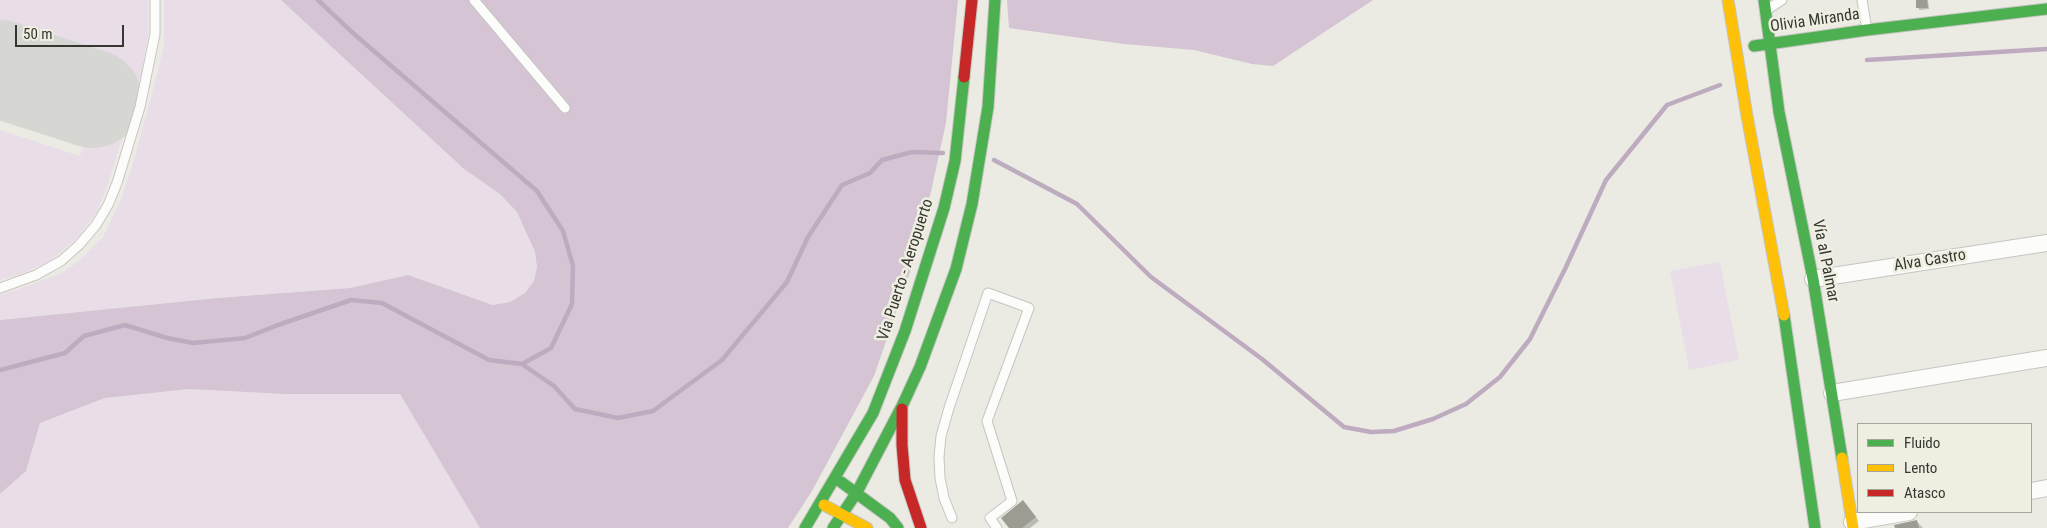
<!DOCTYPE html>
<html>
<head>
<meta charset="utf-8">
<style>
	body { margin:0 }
	#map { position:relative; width:2047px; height:528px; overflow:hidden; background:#ebebe4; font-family:"Roboto Condensed",sans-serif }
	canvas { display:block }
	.legend { position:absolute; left:1857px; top:423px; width:175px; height:90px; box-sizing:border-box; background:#eeeee1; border:1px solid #a5a59b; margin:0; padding:6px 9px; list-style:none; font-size:15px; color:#373732 }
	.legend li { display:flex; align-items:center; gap:10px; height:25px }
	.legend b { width:25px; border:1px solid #a5a59b }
	.scale { position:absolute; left:15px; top:25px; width:109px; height:22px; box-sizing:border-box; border:2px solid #373732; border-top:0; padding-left:6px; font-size:15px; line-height:18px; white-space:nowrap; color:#373732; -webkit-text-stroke:4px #eeeee1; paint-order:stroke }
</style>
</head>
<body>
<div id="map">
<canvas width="2047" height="528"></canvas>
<ul class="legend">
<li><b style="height:6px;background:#4caf50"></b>Fluido</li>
<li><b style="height:6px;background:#ffc107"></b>Lento</li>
<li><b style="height:6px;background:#c62828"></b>Atasco</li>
</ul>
<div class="scale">50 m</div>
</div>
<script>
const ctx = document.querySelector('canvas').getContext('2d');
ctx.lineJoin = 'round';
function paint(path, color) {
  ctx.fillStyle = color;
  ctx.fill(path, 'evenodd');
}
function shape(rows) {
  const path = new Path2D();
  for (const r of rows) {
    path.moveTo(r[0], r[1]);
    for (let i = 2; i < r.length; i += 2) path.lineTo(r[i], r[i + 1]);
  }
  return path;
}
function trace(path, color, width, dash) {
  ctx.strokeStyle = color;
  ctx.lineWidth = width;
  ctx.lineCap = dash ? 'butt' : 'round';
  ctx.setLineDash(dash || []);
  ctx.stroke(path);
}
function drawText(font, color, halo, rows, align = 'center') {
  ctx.font = font + ' "Roboto Condensed",sans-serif';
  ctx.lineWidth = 5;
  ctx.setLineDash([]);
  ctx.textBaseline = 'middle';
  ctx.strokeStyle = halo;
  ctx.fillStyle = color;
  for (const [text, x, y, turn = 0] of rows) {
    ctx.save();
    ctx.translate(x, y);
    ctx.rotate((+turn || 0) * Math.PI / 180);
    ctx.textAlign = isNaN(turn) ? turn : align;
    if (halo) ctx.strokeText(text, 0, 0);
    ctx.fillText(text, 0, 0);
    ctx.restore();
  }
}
paint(shape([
	[0,0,148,0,148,35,141,75,109,181,97,212,77,238,50,261,21,274,0,280,0,130,80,156,109,59,0,22],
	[164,0,281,0,285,3,464,169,500,194,517,212,535,252,537,267,534,281,525,293,510,302,493,305,408,275,350,288,218,298,0,320,0,294,7,293,62,273,80,260,103,237,121,199,134,160,155,82,164,45],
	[1720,262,1739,360,1689,370,1670,271],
	[189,389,284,394,401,394,480,528,0,528,0,494,26,471,40,423,105,398]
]), '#e9dee8');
paint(shape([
	[281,0,958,0,946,123,919,246,874,376,812,491,788,528,480,528,400,394,284,394,189,389,105,398,40,423,26,471,0,494,0,320,218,298,350,288,408,275,493,305,510,302,525,293,534,281,537,267,535,252,517,212,500,194,464,169],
	[1007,0,1373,0,1273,66,1252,64,1194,50,1124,44,1009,28]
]), '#d4c4d4');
paint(shape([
	[1917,0,1928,0,1929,9,1919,10],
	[1027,506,1039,521,1030,528,1010,528],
	[1917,522,1923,528,1896,528]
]), '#0003');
trace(shape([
	[1867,60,2047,49],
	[994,160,1077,204,1151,277,1262,359,1344,427,1371,432,1394,431,1433,419,1466,404,1500,377,1530,339,1565,269,1606,180,1667,105,1720,85],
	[522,364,554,386,575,409,618,418,653,411,722,360,787,282,808,237,842,185,870,173,882,160,912,152,943,153],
	[0,370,65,353,84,336,125,325,167,338,193,343,245,338,278,325,351,300,382,303,489,360,522,364,551,348,572,304,573,266,563,231,537,191,354,34,318,0]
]), '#beabc0', 4.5);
trace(shape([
	[0,69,93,99]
]), '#d6d6d2', 98);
paint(shape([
	[1916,0,1927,0,1928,8,1916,8],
	[1023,500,1036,517,1022,528,1009,528,1001,518],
	[1917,520,1919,528,1895,528,1894,525]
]), '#9c9c92');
const lane = shape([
	[474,0,565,108],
	[1862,0,1867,30],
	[1768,9,1782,0],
	[0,288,36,275,61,261,79,245,96,225,108,205,117,183,140,107,155,34,155,0],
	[952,518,944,498,940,478,939,457,941,436,949,408,988,293,1029,308,987,421,1012,501,990,518,997,528]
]);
const street = shape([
	[1813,279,2047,243],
	[1832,393,2047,358],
	[2031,491,2047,488],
	[1852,522,1909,512]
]);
const fast = shape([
	[1764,0,1779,112,1813,279,1842,458],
	[1754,46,1867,30,2047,9],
	[1784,315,1815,528],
	[841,482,890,518,898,528],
	[805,528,873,413,905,331,944,208,955,161,964,77],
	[833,528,857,492,903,404,920,367,956,269,972,204,988,107,995,0]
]);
const slow = shape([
	[1728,0,1747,116,1784,315],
	[1842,458,1853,528],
	[824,505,867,528]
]);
const jam = shape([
	[964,77,972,0],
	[902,409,902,445,905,480,921,528]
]);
trace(lane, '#c6c5c0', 11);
trace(street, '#c6c5c0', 18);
trace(fast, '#c6c5c0', 13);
trace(slow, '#c6c5c0', 13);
trace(jam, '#c6c5c0', 13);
trace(lane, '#fcfcfb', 9);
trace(street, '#fcfcfb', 16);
trace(fast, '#4caf50', 11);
trace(slow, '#ffc107', 11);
trace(jam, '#c62828', 11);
drawText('16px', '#373732', '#eeeee1', [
	["Olivia Miranda",1815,21,-8],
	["Vía al Palmar",1825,261,79],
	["Alva Castro",1930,261,-9],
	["Via Puerto - Aeropuerto",906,270,-72]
]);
</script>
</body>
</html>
